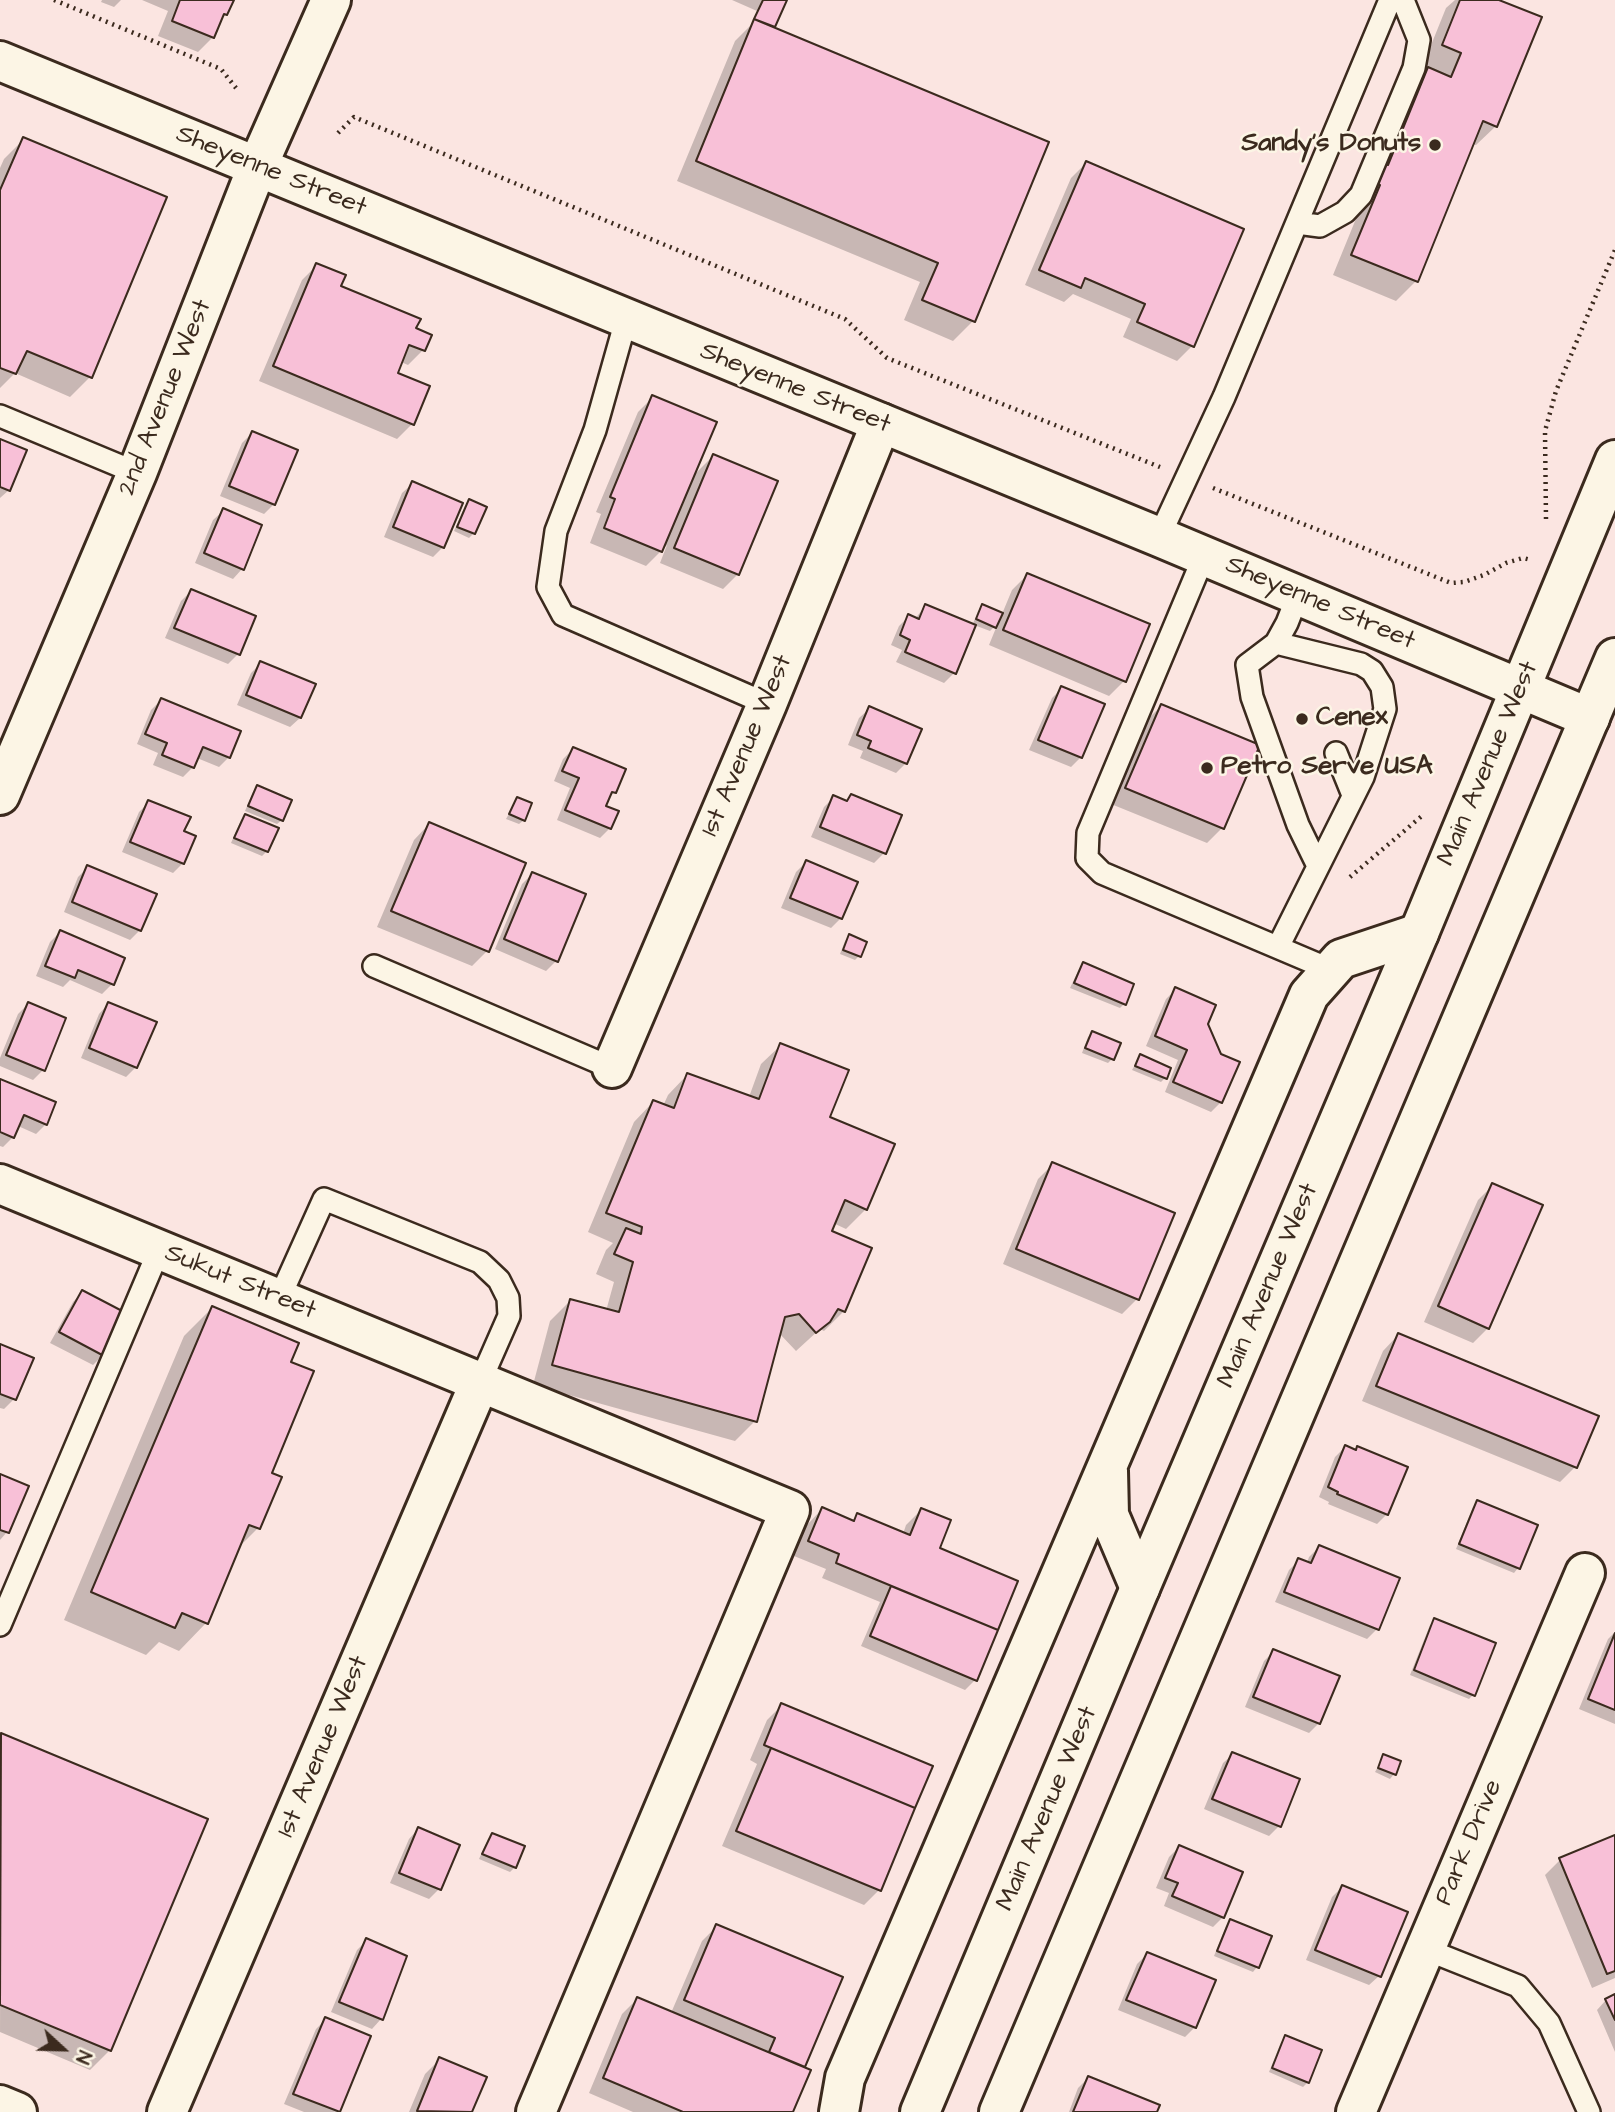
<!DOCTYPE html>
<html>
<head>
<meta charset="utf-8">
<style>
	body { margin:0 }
	#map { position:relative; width:1615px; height:2112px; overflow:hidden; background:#fbe5e1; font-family:"Architects Daughter",sans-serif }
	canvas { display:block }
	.north { position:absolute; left:28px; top:2014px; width:70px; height:70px; -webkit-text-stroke:5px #fcf5e5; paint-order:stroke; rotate:112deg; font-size:19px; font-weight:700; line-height:28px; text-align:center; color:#3b2a1e }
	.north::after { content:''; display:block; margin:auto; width:24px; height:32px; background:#3b2a1e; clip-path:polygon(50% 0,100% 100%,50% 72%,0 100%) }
</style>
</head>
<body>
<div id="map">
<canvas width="1615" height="2112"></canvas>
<div class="north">N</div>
</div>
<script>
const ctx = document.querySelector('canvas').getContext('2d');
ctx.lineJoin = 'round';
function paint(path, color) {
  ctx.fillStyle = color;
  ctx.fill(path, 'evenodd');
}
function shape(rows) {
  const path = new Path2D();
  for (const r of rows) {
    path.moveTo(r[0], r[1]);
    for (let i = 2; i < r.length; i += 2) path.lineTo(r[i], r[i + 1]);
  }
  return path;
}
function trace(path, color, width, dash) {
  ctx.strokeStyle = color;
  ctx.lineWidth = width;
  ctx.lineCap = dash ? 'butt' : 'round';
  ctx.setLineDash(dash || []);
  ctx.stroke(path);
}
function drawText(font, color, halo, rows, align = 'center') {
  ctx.font = font + ' "Architects Daughter",sans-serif';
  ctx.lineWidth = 5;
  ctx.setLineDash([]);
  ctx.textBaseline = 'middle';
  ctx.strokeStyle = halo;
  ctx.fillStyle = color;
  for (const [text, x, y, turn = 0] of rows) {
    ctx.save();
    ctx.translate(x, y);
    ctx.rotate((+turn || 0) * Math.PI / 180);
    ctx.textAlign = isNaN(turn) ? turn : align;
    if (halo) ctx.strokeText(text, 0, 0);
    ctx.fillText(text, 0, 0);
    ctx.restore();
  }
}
paint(shape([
	[102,0,121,0,114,7,101,2],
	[142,0,232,0,213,37,198,52,158,36,168,11],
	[732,0,786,0,772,28,1047,143,973,321,953,341,904,320,920,282,677,181,735,41,753,23,757,11],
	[1455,0,1494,0,1496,126,1476,145,1472,144,1416,281,1396,301,1333,275,1409,89,1430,68,1423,65,1446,8],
	[24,139,90,377,70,397,15,373,0,388,0,168,4,159],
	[1086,163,1192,346,1177,361,1123,337,1131,319,1073,294,1064,302,1025,285,1071,178],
	[317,265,338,287,414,329,423,350,408,365,401,362,396,374,412,424,397,439,259,381,302,280],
	[653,397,692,477,713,456,738,574,723,589,660,563,667,545,646,566,590,543,601,514,596,512,638,412],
	[252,433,296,451,274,504,264,514,220,496,242,443],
	[0,441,9,490,0,498],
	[412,484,443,547,433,557,384,537,402,493],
	[469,501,474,533,469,538,454,531,465,506],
	[223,511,242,569,233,579,195,563,213,520],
	[1027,575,1124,681,1109,696,989,645,998,623,990,631,974,625,954,673,944,683,896,662,902,650,891,645,899,626,909,616,915,619,925,606,972,626,978,611,983,606,1002,614,1012,590],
	[191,591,238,654,228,664,165,638,181,601],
	[261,663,300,718,290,727,237,705,251,673],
	[1062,688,1081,757,1071,767,1029,750,1052,698],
	[161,700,229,757,219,767,197,758,193,767,183,777,153,765,158,753,137,744,151,710],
	[1161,706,1257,745,1222,828,1207,843,1111,804,1146,721],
	[869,709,906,763,896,773,860,758,863,751,848,745,859,718],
	[573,749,614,792,603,807,610,828,600,838,557,820,570,788,554,781,563,759],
	[258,787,282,820,277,824,245,811,253,792],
	[851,796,899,816,884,853,874,863,811,837,824,807,834,797,845,802],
	[517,799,524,820,519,824,506,819],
	[149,802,182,832,183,863,173,873,122,852,139,812],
	[245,816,267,851,262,856,231,843,241,820],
	[429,824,524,864,487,951,472,966,377,927,414,840],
	[806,862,841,918,831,928,781,908,796,872],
	[88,867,140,930,130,940,64,912,78,877],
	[532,874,556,961,546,971,495,949,522,884],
	[60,932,112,984,102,994,70,980,63,987,36,976,50,942],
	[849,936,859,956,855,960,840,954,845,941],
	[1083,964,1124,1004,1120,1008,1070,988,1079,969],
	[1175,990,1206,1024,1221,1102,1211,1112,1165,1092,1178,1060,1146,1046,1166,999],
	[28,1004,43,1070,33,1080,0,1066,0,1058,18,1014],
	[108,1004,136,1067,126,1077,81,1058,99,1014],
	[1093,1033,1112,1059,1108,1063,1082,1053,1088,1037],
	[781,1045,827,1118,892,1145,866,1209,846,1229,833,1223,829,1232,844,1311,824,1331,820,1329,796,1351,779,1333,755,1421,735,1441,533,1385,550,1321,570,1301,606,1311,614,1282,596,1274,606,1250,613,1243,588,1232,634,1122,653,1102,663,1106,668,1095,687,1075,749,1097,761,1064],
	[1140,1056,1165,1078,1161,1082,1132,1070],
	[0,1081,46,1124,36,1134,18,1126,13,1137,3,1147,0,1146],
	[1053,1164,1137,1299,1122,1314,1003,1264,1038,1179],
	[1493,1185,1488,1328,1473,1343,1424,1322,1478,1200],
	[82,1292,103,1355,93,1365,50,1343,73,1302],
	[212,1308,269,1474,279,1478,258,1528,237,1549,206,1623,179,1651,159,1642,146,1655,64,1620,184,1336],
	[1398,1335,1575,1467,1560,1482,1362,1401,1383,1351],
	[0,1346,31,1359,14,1399,4,1409,0,1408],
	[1345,1447,1355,1451,1358,1448,1387,1514,1377,1524,1328,1504,1329,1502,1319,1497,1335,1457],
	[0,1476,7,1532,0,1540],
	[1478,1502,1536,1526,1518,1568,1514,1573,1456,1549,1473,1507],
	[822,1509,851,1522,857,1515,903,1534,906,1525,921,1510,938,1549,1016,1582,975,1680,965,1690,861,1646,880,1602,822,1578,826,1569,794,1556,807,1525],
	[1319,1547,1398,1579,1377,1629,1367,1639,1275,1602,1289,1570,1299,1560,1307,1563,1309,1557],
	[1435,1621,1473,1695,1469,1699,1410,1675,1430,1625],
	[1615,1632,1615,1724,1579,1709,1608,1639],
	[1274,1651,1319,1723,1309,1733,1245,1707,1264,1661],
	[782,1705,930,1767,879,1890,864,1905,722,1846,757,1764,750,1760,767,1720],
	[1,1735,205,1820,110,2050,90,2070,0,2032],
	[1233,1754,1298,1780,1279,1826,1269,1836,1204,1809,1223,1763],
	[1384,1756,1394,1774,1390,1779,1375,1772],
	[418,1829,439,1889,429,1899,390,1883,409,1839],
	[492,1835,515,1867,510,1872,479,1859,488,1839],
	[1615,1837,1615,1978,1592,1988,1545,1875,1560,1860],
	[1179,1847,1223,1917,1213,1927,1164,1906,1169,1893,1156,1888,1169,1857],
	[1342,1887,1379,1976,1369,1985,1306,1960,1332,1897],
	[1230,1922,1257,1967,1253,1972,1214,1956,1226,1926],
	[717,1926,841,1978,803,2068,791,2112,633,2112,589,2093,622,2014,637,1999,671,2013,702,1941],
	[367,1940,393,1992,381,2019,372,2029,331,2012,357,1950],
	[1147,1954,1195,2027,1185,2037,1118,2010,1137,1964],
	[1615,1996,1615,2052,1597,2010,1606,2000],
	[326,2019,369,2037,338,2112,304,2112,284,2104,316,2029],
	[1286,2037,1308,2082,1303,2087,1269,2072,1281,2042],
	[440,2059,485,2078,470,2112,409,2112,425,2074],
	[1088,2078,1155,2112,1069,2112,1078,2088]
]), '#0003');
const building = shape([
	[180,0,234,0,227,15,224,14,214,38,172,21,180,0],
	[763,0,787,0,775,27,754,19,763,0],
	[1460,0,1499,0,1542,17,1497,127,1483,121,1418,282,1351,255,1380,185,1376,182,1384,163,1388,165,1428,67,1451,77,1461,53,1442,45,1460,0],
	[754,19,1049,142,975,322,922,300,938,263,696,161,754,19],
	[23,137,167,197,92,378,27,351,16,374,0,368,0,190,23,137],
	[1086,161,1244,229,1194,347,1137,322,1145,304,1085,278,1081,288,1039,270,1086,161],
	[316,263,346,275,341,286,421,319,416,328,432,335,425,351,409,345,398,373,430,386,414,425,273,366,316,263],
	[652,395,717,422,662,552,604,528,615,499,610,497,652,395],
	[252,431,298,450,275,505,229,486,252,431],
	[0,439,27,450,10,491,0,487,0,439],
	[713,454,778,481,739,575,674,548,713,454],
	[412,481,463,503,444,548,393,527,412,481],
	[469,499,487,507,475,534,457,527,469,499],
	[223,508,262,525,244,570,204,553,223,508],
	[1027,573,1150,624,1126,682,1003,630,1027,573],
	[191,589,256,616,240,655,174,628,191,589],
	[925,604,976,625,956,674,905,652,910,640,900,635,908,614,919,619,925,604],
	[982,604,1003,613,996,628,976,619,982,604],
	[260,661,316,684,301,718,246,695,260,661],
	[1061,686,1105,704,1082,758,1038,740,1061,686],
	[161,698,241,731,230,758,203,747,194,768,162,755,167,743,145,734,161,698],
	[1161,704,1260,745,1224,829,1125,788,1161,704],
	[869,706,922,729,907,764,868,748,871,741,857,735,869,706],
	[573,747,626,769,616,793,612,792,606,806,619,811,611,829,565,810,579,778,562,771,573,747],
	[257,785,292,800,283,821,248,806,257,785],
	[851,794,902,815,886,854,820,827,833,795,847,801,851,794],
	[517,797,532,803,525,821,509,814,517,797],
	[148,800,191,817,184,831,196,836,184,864,130,842,148,800],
	[245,814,279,828,268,852,234,838,245,814],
	[429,822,526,863,489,952,391,911,429,822],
	[806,860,858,882,842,919,790,898,806,860],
	[87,865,157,894,141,931,72,902,87,865],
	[532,872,586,894,558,962,504,939,532,872],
	[60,930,125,958,114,985,78,970,75,978,45,966,60,930],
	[849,934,867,942,861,957,843,950,849,934],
	[1083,962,1134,984,1126,1005,1074,983,1083,962],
	[1175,987,1216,1005,1208,1024,1221,1054,1240,1062,1222,1103,1173,1082,1187,1050,1155,1036,1175,987],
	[28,1002,66,1018,45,1071,6,1055,28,1002],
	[108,1002,157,1022,137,1068,89,1048,108,1002],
	[1092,1031,1121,1043,1114,1060,1085,1048,1092,1031],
	[780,1043,849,1070,830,1117,895,1144,867,1210,845,1200,832,1231,872,1248,845,1312,838,1309,830,1322,816,1333,799,1314,785,1317,757,1422,552,1365,570,1299,619,1312,633,1262,614,1254,626,1228,641,1234,642,1227,606,1213,653,1100,674,1108,687,1073,759,1099,780,1043],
	[1140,1054,1171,1068,1167,1079,1135,1066,1140,1054],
	[0,1079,56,1102,47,1125,24,1115,14,1138,0,1132,0,1079],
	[1052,1162,1175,1213,1139,1300,1016,1249,1052,1162],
	[1492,1183,1543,1205,1489,1329,1438,1306,1492,1183],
	[82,1290,126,1313,104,1356,59,1332,82,1290],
	[212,1306,299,1343,291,1362,314,1371,272,1473,282,1477,260,1529,249,1525,208,1624,182,1613,175,1628,91,1592,212,1306],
	[1398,1333,1599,1416,1577,1468,1376,1386,1398,1333],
	[0,1344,34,1358,16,1400,0,1394,0,1344],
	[1345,1445,1356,1450,1357,1446,1408,1467,1388,1515,1337,1494,1338,1492,1328,1487,1345,1445],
	[0,1474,29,1486,9,1533,0,1530,0,1474],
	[1477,1500,1538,1525,1520,1569,1459,1544,1477,1500],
	[822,1507,854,1521,857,1513,910,1535,921,1508,951,1520,940,1548,1018,1581,998,1630,836,1563,839,1554,808,1541,822,1507],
	[1319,1545,1400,1578,1379,1630,1284,1592,1298,1558,1311,1563,1319,1545],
	[891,1586,998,1630,977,1681,870,1636,891,1586],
	[1434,1618,1496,1643,1475,1696,1414,1670,1434,1618],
	[1615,1633,1615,1710,1588,1699,1615,1633],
	[1273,1649,1340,1676,1320,1724,1253,1697,1273,1649],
	[781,1703,933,1766,915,1808,764,1745,781,1703],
	[1,1733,208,1819,111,2051,0,2005,1,1733],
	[771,1748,915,1808,881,1891,736,1831,771,1748],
	[1232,1752,1300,1779,1281,1827,1212,1799,1232,1752],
	[1383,1754,1401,1761,1396,1775,1378,1768,1383,1754],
	[418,1827,460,1845,441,1890,399,1873,418,1827],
	[492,1833,525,1846,516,1868,482,1854,492,1833],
	[1615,1835,1615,1971,1607,1974,1559,1858,1615,1835],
	[1179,1845,1243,1872,1224,1918,1172,1896,1178,1883,1165,1878,1179,1845],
	[1342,1885,1408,1912,1381,1977,1315,1950,1342,1885],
	[1230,1919,1272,1936,1259,1968,1217,1951,1230,1919],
	[716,1924,843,1977,805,2067,769,2052,775,2038,684,2000,716,1924],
	[366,1938,407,1956,383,2020,339,2002,366,1938],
	[1147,1952,1216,1980,1196,2028,1126,2000,1147,1952],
	[1615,1994,1615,2020,1605,1999,1615,1994],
	[637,1997,811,2070,793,2112,683,2112,603,2078,637,1997],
	[325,2017,371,2036,340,2112,293,2094,325,2017],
	[1285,2035,1322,2050,1309,2083,1272,2068,1285,2035],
	[439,2057,487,2077,472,2112,417,2111,439,2057],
	[1088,2076,1160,2105,1157,2112,1073,2112,1088,2076]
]);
paint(building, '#f8c0d7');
trace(building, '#3b2a1e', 2);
const lane = shape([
	[1297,223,1320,226,1345,212,1361,195,1414,68,1419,40,1403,0],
	[626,320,595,430,556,531,548,587,563,615,767,704],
	[0,416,137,473],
	[1159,537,1224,397,1390,0],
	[1204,556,1088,833,1087,858,1102,873,1331,970],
	[1276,643,1247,665,1252,697,1298,825,1318,866],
	[1336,753,1353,795],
	[1278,947,1363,777,1385,709,1382,687,1372,671,1361,664,1276,643,1287,623,1298,595],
	[374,966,612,1068],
	[279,1299,324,1199,480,1262,499,1280,508,1298,509,1316,480,1382],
	[0,1625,159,1250],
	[1425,1949,1518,1986,1549,2023,1589,2112]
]);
const street = shape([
	[0,795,137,473,258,165,331,0],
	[612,1068,767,704,881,423],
	[0,1184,790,1510,536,2112],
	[1108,1471,1109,1515,1140,1588],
	[167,2112,480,1382],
	[839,2112,845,2078,1309,995,1341,959,1419,933],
	[1356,2112,1585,1573]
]);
const secondary = shape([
	[0,61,1159,537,1590,718],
	[0,2105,17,2112]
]);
const primary = shape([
	[920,2112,1140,1588,1419,933,1615,460],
	[999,2112,1615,658]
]);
trace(lane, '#3b2a1e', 26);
trace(street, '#3b2a1e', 44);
trace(secondary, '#3b2a1e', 44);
trace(primary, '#3b2a1e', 44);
trace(shape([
	[54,0,221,69,236,88],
	[338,133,354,117,845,319,887,358,1160,467],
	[1213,488,1451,583,1464,582,1484,575,1506,563,1523,558,1531,560],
	[1546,519,1545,431,1556,391,1615,250],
	[1350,877,1423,815]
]), '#3b2a1e', 4.5, [2, 5]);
trace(lane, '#fcf5e5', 21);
trace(street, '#fcf5e5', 38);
trace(secondary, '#fcf5e5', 38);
trace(primary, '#fcf5e5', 38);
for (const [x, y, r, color] of [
	[1435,145,7,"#3b2a1e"],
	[1302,719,7,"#3b2a1e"],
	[1207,768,7,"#3b2a1e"]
]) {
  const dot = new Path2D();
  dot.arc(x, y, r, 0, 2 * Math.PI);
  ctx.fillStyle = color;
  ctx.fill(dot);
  trace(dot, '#fcf5e5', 2.5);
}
drawText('bold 26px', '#3b2a1e', '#fcf5e5', [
	["Sandy's Donuts",1421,145,"right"],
	["Cenex",1316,719],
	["Petro Serve USA",1221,768]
], 'left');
drawText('26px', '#3b2a1e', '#fcf5e5', [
	["Sheyenne Street",271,172,22],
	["Sheyenne Street",795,389,22],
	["2nd Avenue West",166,398,-68],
	["Sheyenne Street",1320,604,23],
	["1st Avenue West",748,746,-67],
	["Main Avenue West",1489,764,-67],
	["Sukut Street",240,1283,22],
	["Main Avenue West",1269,1286,-67],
	["1st Avenue West",324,1747,-67],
	["Main Avenue West",1048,1809,-67],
	["Park Drive",1470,1843,-67]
]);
</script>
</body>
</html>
